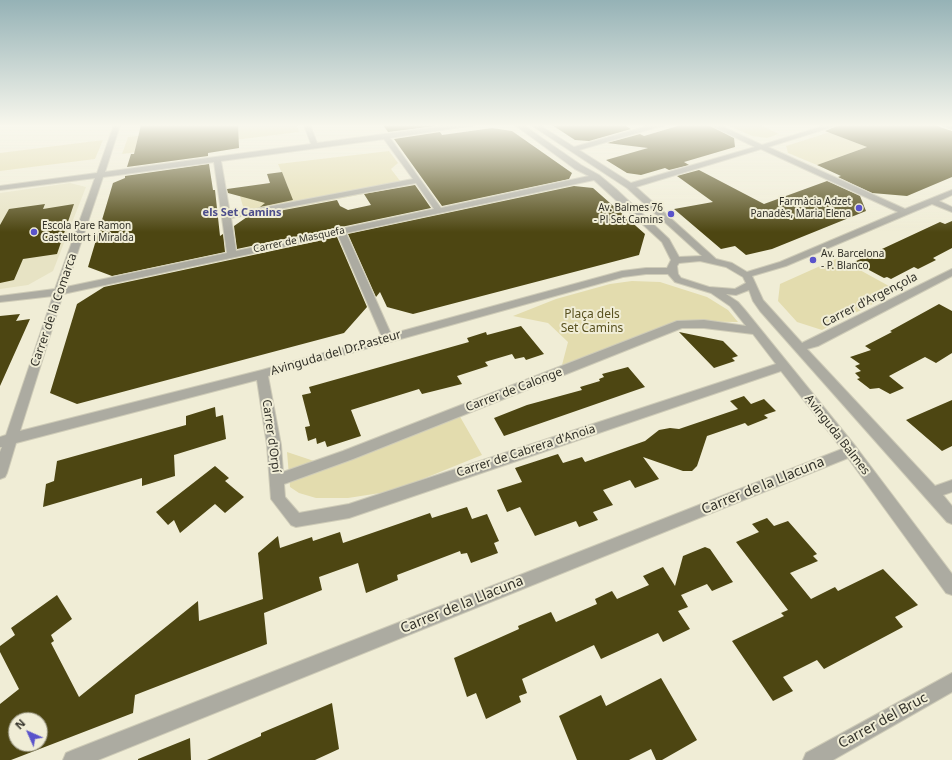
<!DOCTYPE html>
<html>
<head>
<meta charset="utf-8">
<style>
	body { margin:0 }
	#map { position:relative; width:952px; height:760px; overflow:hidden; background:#f0edd6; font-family:"Noto Sans",sans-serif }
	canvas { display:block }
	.north { position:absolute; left:8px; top:712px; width:40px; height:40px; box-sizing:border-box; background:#f0edd6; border:1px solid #a4a190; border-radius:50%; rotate:315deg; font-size:11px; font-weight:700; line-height:16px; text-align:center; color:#313028 }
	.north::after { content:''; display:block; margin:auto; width:14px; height:18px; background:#5a53cb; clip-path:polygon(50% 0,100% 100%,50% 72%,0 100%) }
</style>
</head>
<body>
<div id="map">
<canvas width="952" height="760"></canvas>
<div class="north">N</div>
</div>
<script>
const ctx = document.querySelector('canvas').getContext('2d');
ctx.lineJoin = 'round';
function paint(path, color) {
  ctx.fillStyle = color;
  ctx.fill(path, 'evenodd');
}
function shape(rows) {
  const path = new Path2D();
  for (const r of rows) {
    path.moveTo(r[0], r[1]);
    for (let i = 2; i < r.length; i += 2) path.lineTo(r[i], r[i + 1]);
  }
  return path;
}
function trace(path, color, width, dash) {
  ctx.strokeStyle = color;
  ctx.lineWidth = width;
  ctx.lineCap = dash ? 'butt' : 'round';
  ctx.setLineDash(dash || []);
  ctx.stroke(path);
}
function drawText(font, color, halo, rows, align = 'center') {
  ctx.font = font + ' "Noto Sans",sans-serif';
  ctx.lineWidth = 4;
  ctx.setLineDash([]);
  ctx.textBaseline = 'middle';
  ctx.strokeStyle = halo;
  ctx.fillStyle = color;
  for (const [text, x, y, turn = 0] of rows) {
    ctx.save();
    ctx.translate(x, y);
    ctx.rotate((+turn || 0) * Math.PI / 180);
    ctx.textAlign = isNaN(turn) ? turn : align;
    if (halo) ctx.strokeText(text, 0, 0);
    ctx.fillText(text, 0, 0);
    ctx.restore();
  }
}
paint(shape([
	[70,183,86,187,53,271,28,285,0,289,0,193]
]), '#e7e3c4');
paint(shape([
	[222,125,297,125,299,132,122,154,128,137],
	[727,125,760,125,779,134,767,138,752,136],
	[830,132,867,147,817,165,788,153,786,146],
	[103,140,95,159,0,171,0,153],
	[389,151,398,163,391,169,404,186,246,217,240,196,288,187,278,164],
	[838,258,898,291,822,330,797,322,778,301,780,284],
	[632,281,660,282,707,297,728,310,738,322,680,321,562,365,568,342,548,323,513,316,556,299,610,284],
	[455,408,482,455,393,491,348,498,316,498,299,493,290,487,287,452,317,462]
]), '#e3dcae');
paint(shape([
	[141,125,238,125,239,148,208,153,208,156,127,167,131,154,134,154],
	[383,125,436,125,436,126,388,132],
	[552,125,624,125,631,129,589,141,575,140],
	[681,125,709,125,734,138,735,147,684,162,689,165,669,170,665,168,641,175,627,173,606,160,648,148,607,143,640,134,644,136],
	[839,125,934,125,952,131,952,177,907,196,872,193,838,177,841,176,817,165,867,147,825,131],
	[492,128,512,131,572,173,569,179,442,206,394,139,440,132,442,135],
	[209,164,213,190,215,190,220,236,223,234,225,252,112,276,88,267,113,183,125,178,125,176],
	[699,170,764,204,827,181,860,196,866,211,772,249,746,255,735,246,721,249,674,209,713,202,677,176],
	[282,172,293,200,260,207,265,203,228,193,227,189,270,183,267,174],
	[415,185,431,208,237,249,234,226,247,217,337,200,340,206,348,210,371,205,364,194],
	[574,186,593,188,645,234,639,255,413,314,387,307,380,292,376,297,348,234],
	[45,204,43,209,74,204,57,254,23,259,14,280,0,283,0,225,9,209],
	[952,221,952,248,933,258,936,260,918,269,914,267,891,279,887,277,884,278,854,262,940,222,945,224],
	[337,237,367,307,344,333,77,404,50,393,77,304,104,287],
	[939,304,952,311,952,353,936,363,925,357,889,376,904,388,890,394,879,388,870,389,857,379,860,378,855,373,861,371,855,366,860,364,850,357,871,350,865,346,892,332,890,331],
	[20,314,16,321,30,319,0,386,0,316],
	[521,326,544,354,526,360,524,357,515,359,512,354,485,362,488,366,457,376,462,384,422,394,419,389,351,410,361,436,327,447,325,441,317,444,316,438,308,441,305,427,310,426,302,395,311,393,309,387,469,342,467,338,486,332,487,335],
	[679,332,723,341,738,356,732,358,735,361,714,368],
	[628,367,645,387,504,436,494,418,527,405,582,390,580,387,600,381,599,379,604,377,602,374],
	[744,396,751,404,764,399,776,411,764,415,768,418,748,426,745,423,707,436,697,466,692,471,683,471,643,457,659,479,635,488,630,480,603,490,613,505,593,512,598,520,579,527,576,521,535,536,520,507,507,512,497,490,522,482,515,468,558,454,563,463,582,457,585,462,645,441,659,430,670,428,679,429,738,409,730,401],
	[952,400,952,446,942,451,906,420],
	[215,407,216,417,223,415,226,439,174,455,175,476,142,486,142,478,43,507,46,484,54,481,57,461,186,425,186,416],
	[215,466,229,478,225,481,244,497,225,513,215,504,180,533,174,520,168,525,156,512],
	[467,507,472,519,487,514,499,541,494,543,498,553,471,563,467,553,461,554,460,551,397,575,398,580,366,593,358,563,319,577,322,590,264,613,267,644,135,695,133,713,11,760,0,760,0,704,19,689,0,652,0,646,15,635,11,628,57,595,72,619,51,635,54,641,51,643,79,697,198,601,199,621,263,599,258,553,278,536,280,548,312,537,313,541,340,532,343,543,430,513,432,518],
	[16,720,40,720,40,744,16,744],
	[767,518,774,526,788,521,817,554,813,556,818,561,790,573,811,599,835,587,838,591,883,569,918,605,895,617,903,627,824,669,817,660,783,677,793,691,773,701,732,641,784,616,781,613,788,610,736,542,759,532,752,524],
	[705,547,710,549,733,582,712,591,707,584,681,595,688,607,678,611,690,629,663,642,658,633,601,659,594,645,522,679,527,693,519,696,521,702,486,719,476,693,467,697,454,658,519,629,518,626,551,612,556,622,597,604,595,599,612,591,617,599,649,585,643,576,663,567,675,586,683,556],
	[661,678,697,740,662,760,656,760,651,749,629,760,577,760,559,716,601,695,606,706],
	[332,703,339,749,315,760,207,760,261,736,261,733],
	[190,738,191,760,138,760,138,759]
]), '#4d4612');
const minor = shape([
	[114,125,120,125,105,172,311,144,304,125,310,125,317,143,453,125,474,125,390,138,441,208,589,176,575,169,515,125,523,125,581,165,599,175,616,189,669,239,679,257,702,256,627,188,531,125,539,125,574,147,652,125,664,125,579,150,631,183,755,147,710,125,719,125,762,145,827,125,838,125,768,147,905,209,952,190,952,195,939,201,952,207,952,212,932,204,786,266,752,276,763,300,802,343,952,269,952,276,818,346,807,349,935,486,952,480,952,492,943,495,952,506,952,524,947,522,760,311,753,301,749,290,736,295,726,294,738,302,745,310,856,447,952,574,952,595,946,593,848,458,98,760,63,760,66,753,73,750,842,449,781,371,349,518,296,527,291,525,271,499,267,445,257,380,16,443,7,473,5,477,0,479,0,452,2,447,0,447,0,437,6,435,53,296,0,302,0,296,55,289,95,178,0,190,0,186,97,173,114,125],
	[384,139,413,179,230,214,221,161,384,139],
	[761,149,898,212,780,262,747,272,732,263,716,259,636,187,761,149],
	[214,162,227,253,66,287,103,177,214,162],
	[594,180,662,242,671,260,667,268,646,268,622,271,391,334,346,233,594,180],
	[416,183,434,209,236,251,231,218,416,183],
	[338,235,382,337,262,370,20,431,63,294,338,235],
	[700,261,726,267,743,277,746,283,735,289,709,287,681,278,678,274,677,266,679,263,700,261],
	[646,274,668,274,675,282,711,293,730,306,746,326,704,320,677,321,343,451,283,472,281,445,268,376,623,277,646,274],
	[682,328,704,328,753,334,776,364,349,504,299,513,285,497,284,484,353,459,682,328],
	[943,125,952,125,952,129,944,126,943,125],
	[952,673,952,692,833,760,803,760,806,753,952,673]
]);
trace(minor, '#cecbb7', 2);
paint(minor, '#acaba1');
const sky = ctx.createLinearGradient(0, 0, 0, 232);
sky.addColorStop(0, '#95b2b6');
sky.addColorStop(0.54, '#f8f7ed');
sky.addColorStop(1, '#f8f7ed00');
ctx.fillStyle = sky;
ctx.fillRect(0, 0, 952, 232);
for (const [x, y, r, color] of [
	[859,208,4,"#5a53cb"],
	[671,214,4,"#5a53cb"],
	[34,232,4,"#5a53cb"],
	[813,260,4,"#5a53cb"]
]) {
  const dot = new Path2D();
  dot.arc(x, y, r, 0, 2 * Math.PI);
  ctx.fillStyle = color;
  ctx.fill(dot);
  trace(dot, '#f0edd6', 1.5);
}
drawText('10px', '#313028', '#f0edd6', [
	["Farmàcia Adzet",851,202],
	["Panadès, Maria Elena",851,214],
	["Av. Balmes 76",663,208],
	["- Pl Set Camins",663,220],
	["Escola Pare Ramon",42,226,"left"],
	["Castelltort i Miralda",42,238,"left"],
	["Av. Barcelona",821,254,"left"],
	["- P. Blanco",821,266,"left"]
], 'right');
drawText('10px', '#313028', '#f0edd6', [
	["Carrer de Masquefa",299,240,-12]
]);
drawText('bold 11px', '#4c4d8b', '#f0edd6', [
	["els Set Camins",242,213]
]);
drawText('12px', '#313028', '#f0edd6', [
	["Carrer d'Argençola",870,300,-27],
	["Carrer de la Comarca",54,310,-71],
	["Avinguda del Dr.Pasteur",336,353,-16],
	["Carrer de Calonge",514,390,-21],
	["Avinguda Balmes",837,435,52],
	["Carrer d'Orpí",271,436,82],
	["Carrer de Cabrera d'Anoia",526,451,-18]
]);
drawText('12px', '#59511f', '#f0edd6', [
	["Plaça dels",592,315],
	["Set Camins",592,329]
]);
drawText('14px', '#313028', '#f0edd6', [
	["Carrer de la Llacuna",763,486,-22],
	["Carrer de la Llacuna",462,605,-22],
	["Carrer del Bruc",883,721,-29]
]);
</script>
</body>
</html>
